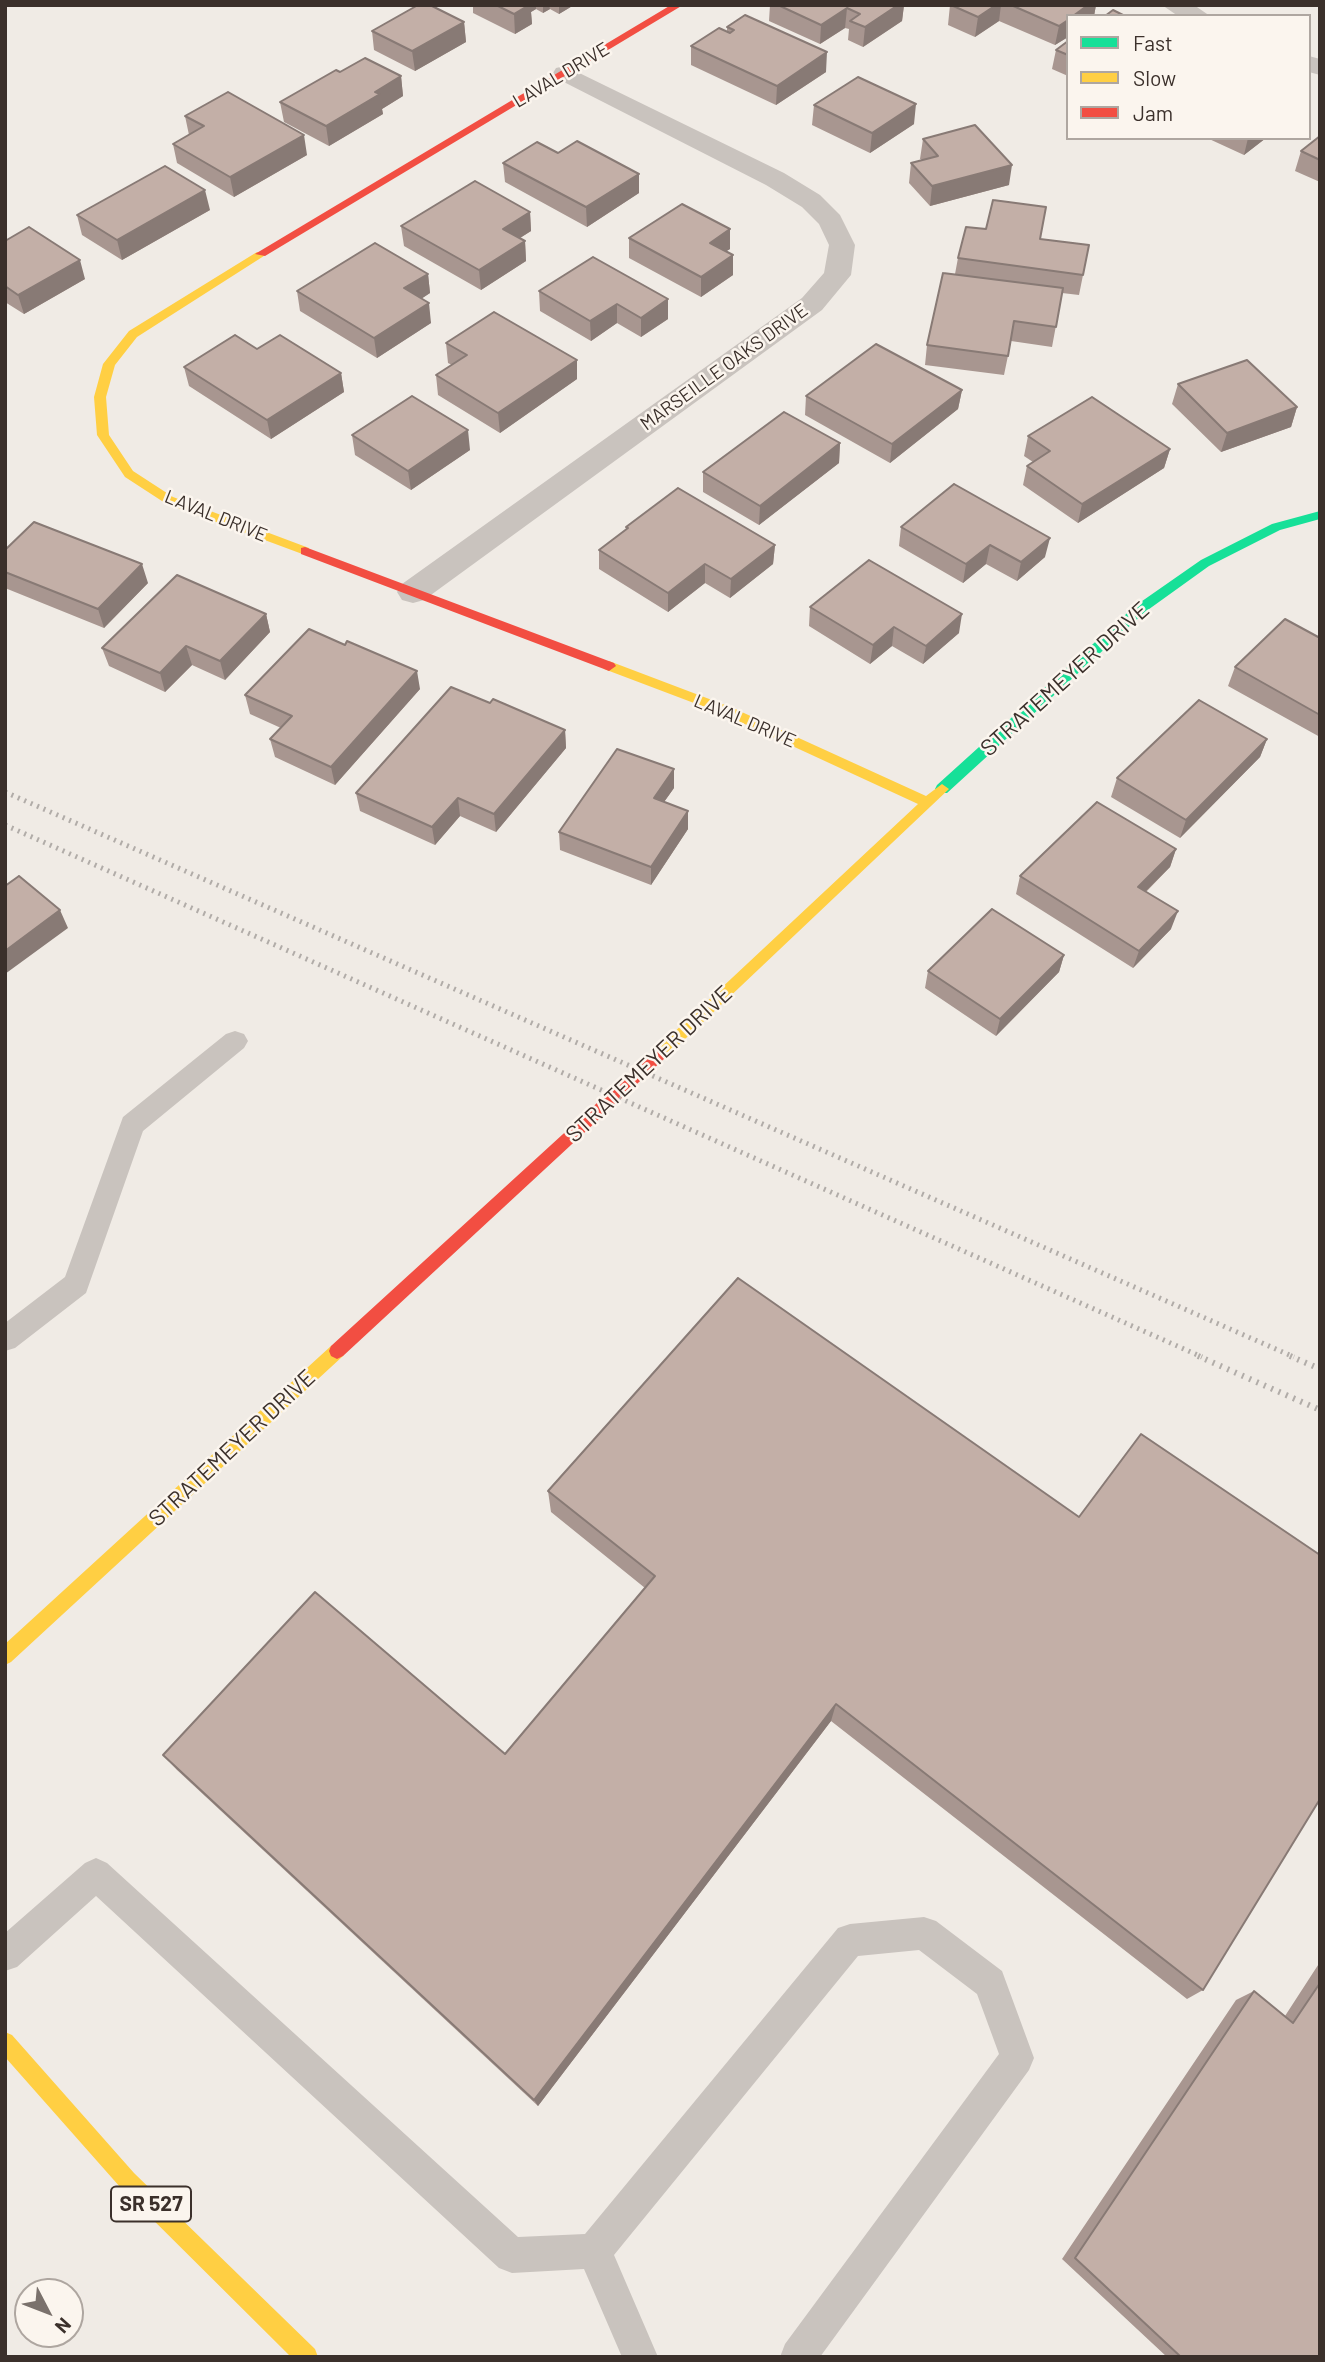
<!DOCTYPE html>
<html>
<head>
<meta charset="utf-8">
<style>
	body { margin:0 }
	#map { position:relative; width:1325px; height:2362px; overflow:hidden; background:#f0ebe5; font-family:Barlow,sans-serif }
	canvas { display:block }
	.frame { position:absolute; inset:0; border:7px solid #3b302b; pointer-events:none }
	.legend { position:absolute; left:1066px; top:14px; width:245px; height:126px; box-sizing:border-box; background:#fbf5ee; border:2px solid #aea6a0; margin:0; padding:9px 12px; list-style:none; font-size:21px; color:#3b302b }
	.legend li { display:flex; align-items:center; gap:14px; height:35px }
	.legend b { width:35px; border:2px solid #aea6a0 }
	.north { position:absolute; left:14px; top:2278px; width:70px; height:70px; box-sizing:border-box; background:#fbf5ee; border:2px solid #aea6a0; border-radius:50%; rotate:132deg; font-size:19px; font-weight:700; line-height:28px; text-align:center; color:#3b302b }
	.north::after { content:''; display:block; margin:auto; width:24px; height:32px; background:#7a716c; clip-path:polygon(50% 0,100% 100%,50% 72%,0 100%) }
</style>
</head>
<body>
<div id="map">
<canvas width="1325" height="2362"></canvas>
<div class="frame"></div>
<ul class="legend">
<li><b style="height:9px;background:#16e098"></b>Fast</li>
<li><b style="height:9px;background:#ffcf43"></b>Slow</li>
<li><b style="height:9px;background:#f24e42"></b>Jam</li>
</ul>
<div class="north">N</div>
</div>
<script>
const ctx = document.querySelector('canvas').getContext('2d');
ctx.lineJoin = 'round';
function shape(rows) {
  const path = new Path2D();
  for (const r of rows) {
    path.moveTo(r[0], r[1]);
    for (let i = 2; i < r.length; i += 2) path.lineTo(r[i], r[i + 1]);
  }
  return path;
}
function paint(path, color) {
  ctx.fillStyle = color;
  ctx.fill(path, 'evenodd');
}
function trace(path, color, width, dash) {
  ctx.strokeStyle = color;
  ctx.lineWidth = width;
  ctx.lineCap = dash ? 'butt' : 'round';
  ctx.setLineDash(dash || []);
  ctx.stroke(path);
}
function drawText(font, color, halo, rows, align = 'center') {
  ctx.font = font + ' Barlow,sans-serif';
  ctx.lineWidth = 5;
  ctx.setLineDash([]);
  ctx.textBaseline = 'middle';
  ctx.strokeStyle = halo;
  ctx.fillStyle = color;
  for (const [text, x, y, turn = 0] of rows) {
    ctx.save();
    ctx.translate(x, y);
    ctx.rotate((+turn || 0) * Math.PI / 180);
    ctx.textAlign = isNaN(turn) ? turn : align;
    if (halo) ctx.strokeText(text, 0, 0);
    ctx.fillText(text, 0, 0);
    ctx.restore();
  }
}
paint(shape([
	[235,1031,244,1034,248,1041,244,1048,143,1131,86,1293,15,1348,5,1351,5,1323,65,1277,123,1117,226,1034,235,1031],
	[96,1858,107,1863,518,2237,585,2234,838,1928,850,1924,924,1917,936,1921,1002,1971,1034,2058,1029,2070,820,2357,780,2357,785,2344,999,2054,977,1994,919,1950,858,1956,614,2255,658,2357,622,2357,584,2269,512,2273,499,2268,96,1896,17,1967,5,1971,5,1933,85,1863,96,1858]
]), '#c9c3be');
paint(shape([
	[1162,5,1194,5,1210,16,1178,16,1162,5],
	[1309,56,1320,59,1320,75,1309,72,1309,56],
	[565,66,784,173,820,195,840,215,855,245,851,275,822,310,424,600,413,603,402,600,397,592,402,584,802,298,824,273,829,245,819,224,802,207,766,185,556,78,553,73,556,68,565,66]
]), '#c9c3be');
paint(shape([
	[1320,511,1320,519,1280,530,1209,566,1145,612,947,793,937,793,935,789,937,785,1135,606,1201,560,1272,524,1320,511]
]), '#16e098');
paint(shape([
	[257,252,267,254,137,337,115,365,106,397,109,435,133,471,173,497,309,548,309,554,305,555,165,503,125,477,97,435,94,397,103,364,129,331,257,252],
	[609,661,733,708,926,796,942,784,949,789,665,1058,660,1060,655,1058,652,1054,655,1050,918,804,723,714,604,669,602,666,609,661],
	[337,1343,343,1346,345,1351,343,1356,11,1662,5,1665,5,1644,331,1346,337,1343],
	[5,2032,12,2035,134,2173,315,2349,318,2357,291,2357,120,2187,5,2057,5,2032]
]), '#ffcf43');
paint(shape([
	[671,5,683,5,265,256,255,254,671,5],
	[305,547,614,663,616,666,609,671,604,669,301,554,301,548,305,547],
	[660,1048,665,1050,668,1054,665,1058,343,1356,337,1359,331,1356,329,1351,331,1346,655,1050,660,1048]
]), '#f24e42');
trace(shape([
	[5,792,1294,1357],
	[5,825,1202,1357]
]), '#b1aca8', 5, [2, 5]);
trace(shape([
	[1198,1356,1320,1410],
	[1290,1356,1320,1369]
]), '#b1aca8', 6, [2, 6]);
paint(shape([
	[473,5,574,5,559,14,550,9,543,13,536,9,531,12,532,24,515,34,473,13],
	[770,5,904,5,902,21,863,47,848,40,849,29,845,28,820,44,769,21],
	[950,5,1096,5,1094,16,1068,16,1068,37,1055,45,999,21,975,37,948,25],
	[464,22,466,42,415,71,374,50,372,31],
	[727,27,826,72,776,105,691,65,691,46,727,32],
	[1068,41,1068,76,1052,69,1056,50],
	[340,72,401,76,403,96,382,109,383,114,329,146,284,122,280,102],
	[814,105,914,124,870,153,812,125],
	[185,116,307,155,234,197,177,163,173,144,189,135],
	[1320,136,1320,182,1295,171,1301,151],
	[1207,138,1266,138,1244,155],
	[923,139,1009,185,930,206,909,183,911,163,922,160,920,159],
	[558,153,639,174,639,193,587,227,505,182,503,163],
	[210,210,122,260,82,235,77,215],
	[530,212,531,231,520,238,525,241,526,261,481,290,404,246,401,226],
	[730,229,730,249,726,251,733,275,701,297,629,258,629,238],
	[1040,239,1089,245,1079,295,1062,293,1052,347,1011,341,1004,375,925,365,927,345,955,274,958,258],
	[5,241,85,279,24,314,5,302],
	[593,257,668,319,641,337,617,323,591,341,540,311,539,291],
	[428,274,430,293,421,299,431,323,377,358,300,311,297,291],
	[446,343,577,360,577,379,500,433,438,395,436,375,452,365,448,363],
	[257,349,341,373,344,392,271,439,189,386,184,367],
	[1178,384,1297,407,1291,427,1221,452,1172,404],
	[962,390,958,409,890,463,805,415,806,396],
	[352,435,470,450,411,490,355,455],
	[1028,436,1170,449,1164,468,1078,523,1023,485,1027,466,1033,462,1024,456],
	[840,443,839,463,759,525,703,492,703,472],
	[954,484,1045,557,1017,581,986,564,963,583,899,546,901,527],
	[626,527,775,545,773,564,730,598,705,583,668,612,599,569,599,550,626,530],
	[5,550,148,583,104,628,5,588],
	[810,607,959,633,923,664,892,646,870,664,809,626],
	[266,614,270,632,225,680,192,665,165,692,109,666,102,648],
	[1320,638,1320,737,1228,686,1235,667],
	[420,689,335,785,275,757,270,739,281,728,250,714,245,695],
	[490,703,565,730,566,748,496,832,460,816,435,845,360,811,356,793],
	[1267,739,1260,757,1180,838,1111,797,1117,778],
	[674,788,664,802,688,811,688,829,651,885,560,850,559,832],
	[1176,849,1170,867,1146,892,1171,929,1133,968,1016,894,1020,876],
	[1064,955,1059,972,996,1036,925,988,928,971],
	[738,1278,1203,1990,1187,1999,831,1721,538,2106,177,1770,163,1755,505,1754,645,1588,551,1512,548,1491],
	[1320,1962,1320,2357,1167,2357,1062,2259,1236,2000,1254,1991,1285,2016]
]), '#a89690');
paint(shape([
	[520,5,536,5,536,9,531,12,532,24,515,34,514,14],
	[543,5,549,5,550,9,543,13],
	[559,5,574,5,559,14],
	[898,5,904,5,902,21,863,47,865,27],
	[996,5,1001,5,999,21,975,37,978,17],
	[1088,5,1096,5,1094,16,1073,16],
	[847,8,845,28,820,44,821,25],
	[1068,20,1068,37,1055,45,1059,26],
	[464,22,466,42,415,71,412,51],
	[827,52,826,72,776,105,777,86],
	[401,76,403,96,382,109,383,114,329,146,326,126,375,92],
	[916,104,914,124,870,153,872,133],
	[304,135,307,155,234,197,230,177],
	[1248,138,1266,138,1244,155],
	[1012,165,1009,185,930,206,932,186],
	[639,174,639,193,587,227,586,207],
	[205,190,210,210,122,260,117,240],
	[530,212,531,231,504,248,503,229],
	[730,229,730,249,709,262,710,243],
	[525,241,526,261,481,290,479,270],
	[733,255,733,275,701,297,701,277],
	[80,260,85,279,24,314,18,295],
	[428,274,430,293,407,308,404,288],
	[668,299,668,319,641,337,641,318],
	[429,303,431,323,377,358,374,338],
	[617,304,617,323,591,341,590,321],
	[577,360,577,379,500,433,498,413],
	[341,373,344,392,271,439,267,420],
	[962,390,958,409,890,463,892,444],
	[1297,407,1291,427,1221,452,1227,433],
	[468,430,470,450,411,490,408,471],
	[840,443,839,463,759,525,760,506],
	[1170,449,1164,468,1078,523,1082,504],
	[1050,538,1045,557,1017,581,1021,562],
	[775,545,773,564,730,598,731,579],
	[990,545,986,564,963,583,966,564],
	[142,564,148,583,104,628,98,609],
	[705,564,705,583,668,612,668,593],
	[266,614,270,632,225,680,220,661],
	[962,614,959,633,923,664,926,646],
	[894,627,892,646,870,664,873,645],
	[186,646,192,665,165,692,160,673],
	[417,671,420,689,335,785,331,767],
	[565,730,566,748,496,832,494,814],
	[1267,739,1260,757,1180,838,1186,820],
	[674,769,674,788,654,816,654,798],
	[458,798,460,816,435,845,432,827],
	[688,811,688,829,651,885,651,867],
	[1176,849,1170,867,1132,905,1138,887],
	[60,910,68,928,5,974,5,951],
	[1178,911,1171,929,1133,968,1139,951],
	[1064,955,1059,972,996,1036,1000,1019],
	[836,1704,831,1721,538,2106,534,2100]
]), '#887a75');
const building = shape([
	[418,5,430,5,464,22,412,51,372,31,418,5],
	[496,5,529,5,514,14,496,5],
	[778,5,898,5,865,27,850,21,860,14,847,8,821,25,778,5],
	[951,5,996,5,978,17,951,5],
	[1011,5,1088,5,1073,16,1068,16,1068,20,1059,26,1011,5],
	[1113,10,1125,16,1105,16,1113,10],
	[745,15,827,52,777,86,691,46,719,28,730,33,734,30,727,27,745,15],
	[1068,41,1068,55,1056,50,1068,41],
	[365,58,401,76,375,92,380,94,326,126,280,102,336,70,340,72,365,58],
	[858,77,916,104,872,133,814,105,858,77],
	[228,92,304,135,230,177,173,144,204,126,185,116,228,92],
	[975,125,1012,165,932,186,911,163,938,156,923,139,975,125],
	[1320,136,1320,160,1301,151,1320,136],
	[577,141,639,174,586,207,503,163,537,142,558,153,577,141],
	[165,166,205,190,117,240,77,215,165,166],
	[475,181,530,212,503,229,525,241,479,270,401,226,475,181],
	[993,200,1046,207,1040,239,1089,245,1083,275,958,258,966,227,986,229,993,200],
	[682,204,730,229,710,243,733,255,701,277,629,238,682,204],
	[29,227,80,260,18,295,5,286,5,241,29,227],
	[375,243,428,274,404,288,429,303,374,338,297,291,375,243],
	[593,257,668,299,641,318,617,304,590,321,539,291,593,257],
	[943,273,1063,288,1056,327,1014,321,1008,356,927,345,943,273],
	[494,312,577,360,498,413,436,375,467,355,446,343,494,312],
	[235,335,257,349,280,335,341,373,267,420,184,367,235,335],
	[876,344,962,390,892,444,806,396,876,344],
	[1247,360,1297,407,1227,433,1178,384,1247,360],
	[412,396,468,430,408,471,352,435,412,396],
	[1092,397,1170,449,1082,504,1027,466,1050,451,1028,436,1092,397],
	[784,412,840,443,760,506,703,472,784,412],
	[954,484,1050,538,1021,562,990,545,966,564,901,527,954,484],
	[678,488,775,545,731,579,705,564,668,593,599,550,628,528,626,527,678,488],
	[34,522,142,564,98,609,5,572,5,550,34,522],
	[869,560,962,614,926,646,894,627,873,645,810,607,869,560],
	[177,575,266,614,220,661,186,646,160,673,102,648,177,575],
	[1285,619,1320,638,1320,715,1235,667,1285,619],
	[309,629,345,645,347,641,417,671,331,767,270,739,292,716,245,695,309,629],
	[451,687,490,703,493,699,565,730,494,814,458,798,432,827,356,793,451,687],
	[1199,700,1267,739,1186,820,1117,778,1199,700],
	[617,749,674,769,654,798,688,811,651,867,559,832,617,749],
	[1097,802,1176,849,1138,887,1178,911,1139,951,1020,876,1097,802],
	[19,876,60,910,5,951,5,886,19,876],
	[992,909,1064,955,1000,1019,928,971,992,909],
	[738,1278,1079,1517,1141,1434,1320,1555,1320,1799,1203,1990,836,1704,534,2100,163,1755,315,1592,505,1754,655,1576,548,1491,738,1278],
	[1320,1983,1320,2357,1181,2357,1075,2258,1254,1991,1293,2023,1320,1983]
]);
paint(building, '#c3afa7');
trace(building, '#887a75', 2);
drawText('19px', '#3b302b', '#fbf5ee', [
	["LAVAL DRIVE",561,75,-31],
	["MARSEILLE OAKS DRIVE",724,367,-36],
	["LAVAL DRIVE",216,516,22],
	["LAVAL DRIVE",745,721,23]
]);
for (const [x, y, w] of [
	[151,2204,80]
]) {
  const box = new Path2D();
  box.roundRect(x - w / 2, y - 17.5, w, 35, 5);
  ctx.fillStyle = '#fbf5ee';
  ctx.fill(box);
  trace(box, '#3b302b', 2);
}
drawText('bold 21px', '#3b302b', null, [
	["SR 527",151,2204]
]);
drawText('23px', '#3b302b', '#fbf5ee', [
	["STRATEMEYER DRIVE",1065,679,-42],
	["STRATEMEYER DRIVE",649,1064,-43],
	["STRATEMEYER DRIVE",232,1448,-43]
]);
</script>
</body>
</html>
